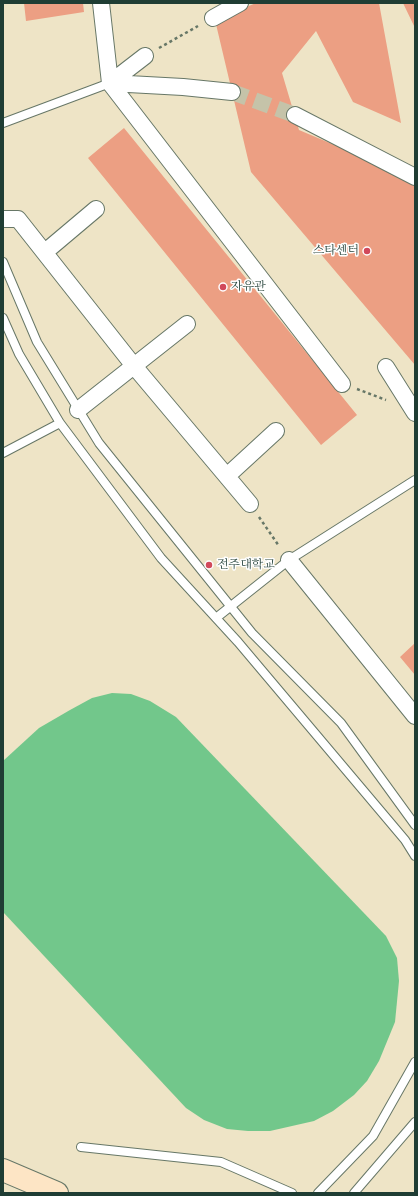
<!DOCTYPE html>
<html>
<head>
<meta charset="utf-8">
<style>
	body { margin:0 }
	#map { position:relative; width:418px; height:1196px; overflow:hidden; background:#eee4c6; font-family:"IM FELL French Canon",serif }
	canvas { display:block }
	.frame { position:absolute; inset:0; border:4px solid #1f3d34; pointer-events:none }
</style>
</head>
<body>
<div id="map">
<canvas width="418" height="1196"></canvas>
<div class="frame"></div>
</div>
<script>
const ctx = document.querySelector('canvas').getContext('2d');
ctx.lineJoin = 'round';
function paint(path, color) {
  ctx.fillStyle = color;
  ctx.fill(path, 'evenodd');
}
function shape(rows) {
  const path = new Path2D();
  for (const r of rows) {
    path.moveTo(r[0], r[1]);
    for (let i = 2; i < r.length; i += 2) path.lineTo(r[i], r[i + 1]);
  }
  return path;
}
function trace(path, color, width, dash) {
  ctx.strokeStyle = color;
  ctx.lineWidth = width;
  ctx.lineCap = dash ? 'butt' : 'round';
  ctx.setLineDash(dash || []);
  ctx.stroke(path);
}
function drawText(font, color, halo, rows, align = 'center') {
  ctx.font = font + ' "IM FELL French Canon","Noto Serif KR",serif';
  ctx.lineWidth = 3;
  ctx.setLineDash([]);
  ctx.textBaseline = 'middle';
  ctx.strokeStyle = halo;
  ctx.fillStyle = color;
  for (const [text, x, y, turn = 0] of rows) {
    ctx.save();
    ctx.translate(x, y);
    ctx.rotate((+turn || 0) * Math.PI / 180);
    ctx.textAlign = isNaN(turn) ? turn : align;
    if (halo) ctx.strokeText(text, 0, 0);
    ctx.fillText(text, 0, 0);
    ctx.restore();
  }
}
paint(shape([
	[112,693,131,694,150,701,176,717,386,936,397,958,399,981,395,1022,379,1061,367,1081,354,1095,333,1111,314,1121,270,1131,248,1131,227,1129,204,1120,186,1108,3,912,3,761,39,728,70,710,92,698]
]), '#72c78b');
paint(shape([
	[24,3,83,3,84,12,26,21],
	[256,3,379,3,401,123,353,102,316,31,282,73,299,130,415,179,415,365,251,172,215,20],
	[403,3,415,3,415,28],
	[124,128,357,415,321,445,88,158],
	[415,643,415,675,400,657]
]), '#ec9f83');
trace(shape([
	[232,92,295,115]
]), '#c5c3a9', 16, [16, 8]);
const lane = shape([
	[3,123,110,83],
	[3,262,37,342,99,443,252,633,341,723,415,825],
	[3,318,19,354,60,423,161,558,238,642,405,840,415,856],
	[3,453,60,423],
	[216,618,289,560,415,480],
	[81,1147,221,1162,292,1193],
	[318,1193,373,1136,415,1062],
	[354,1193,415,1122]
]);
const street = shape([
	[101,3,110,83,342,384],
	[213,18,240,3],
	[110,83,183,87,232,92],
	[110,83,145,56],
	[295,115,415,177],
	[3,219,18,219,134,366,250,504],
	[45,252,96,209],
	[386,367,415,413],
	[78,410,187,324],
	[227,476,276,431],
	[289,560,415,716]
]);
const secondary = shape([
	[3,1170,57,1193]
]);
trace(lane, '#677767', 10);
trace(street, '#677767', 18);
trace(secondary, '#677767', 24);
trace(shape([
	[159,48,198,26],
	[357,389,386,400],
	[259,517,279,546]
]), '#677767', 2.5, [3, 3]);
trace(lane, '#fff', 8);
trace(street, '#fff', 16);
trace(secondary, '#fde5c5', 22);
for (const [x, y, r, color] of [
	[367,251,4,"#d1495b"],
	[223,287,4,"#d1495b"],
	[209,565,4,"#d1495b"]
]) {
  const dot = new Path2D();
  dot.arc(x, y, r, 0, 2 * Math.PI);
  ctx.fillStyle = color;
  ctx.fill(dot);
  trace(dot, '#fff', 1.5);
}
drawText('12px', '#1f3d34', '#fff', [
	["스타센터",359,251,"right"],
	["자유관",231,287],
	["전주대학교",217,565]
], 'left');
</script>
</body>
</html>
